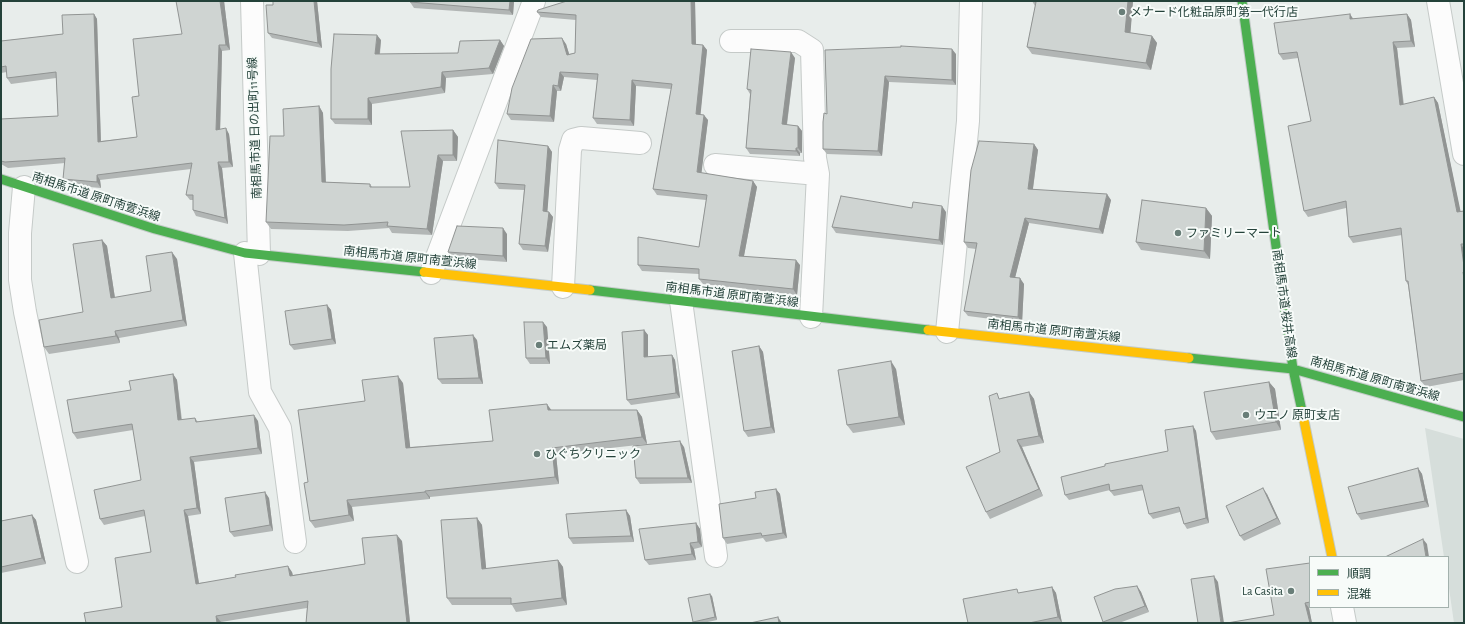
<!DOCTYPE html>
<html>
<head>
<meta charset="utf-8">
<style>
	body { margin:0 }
	#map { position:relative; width:1465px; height:624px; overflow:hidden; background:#e8edeb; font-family:"Alegreya Sans","Noto Sans JP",sans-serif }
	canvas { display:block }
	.frame { position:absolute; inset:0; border:2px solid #24423a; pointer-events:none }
	.legend { position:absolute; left:1309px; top:556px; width:140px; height:52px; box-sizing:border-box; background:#f7fbf9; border:1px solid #a3b1ad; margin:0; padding:5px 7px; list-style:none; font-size:12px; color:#24423a }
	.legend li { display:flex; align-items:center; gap:8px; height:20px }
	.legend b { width:20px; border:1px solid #a3b1ad }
</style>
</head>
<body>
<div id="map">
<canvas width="1465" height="624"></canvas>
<div class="frame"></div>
<ul class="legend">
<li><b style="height:5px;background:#4caf50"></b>順調</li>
<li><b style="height:5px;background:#ffc107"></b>混雑</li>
</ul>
</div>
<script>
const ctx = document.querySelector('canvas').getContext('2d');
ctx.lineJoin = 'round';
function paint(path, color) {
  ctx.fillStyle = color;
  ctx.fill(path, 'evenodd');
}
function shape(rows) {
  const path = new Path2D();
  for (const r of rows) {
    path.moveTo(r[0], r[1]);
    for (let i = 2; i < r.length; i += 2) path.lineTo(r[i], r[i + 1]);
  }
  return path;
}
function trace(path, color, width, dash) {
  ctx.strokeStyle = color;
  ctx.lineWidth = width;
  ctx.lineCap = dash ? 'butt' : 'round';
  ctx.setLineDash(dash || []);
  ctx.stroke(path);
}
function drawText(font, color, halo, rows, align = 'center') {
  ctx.font = font + ' "Alegreya Sans","Noto Sans JP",sans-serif';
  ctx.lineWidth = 4;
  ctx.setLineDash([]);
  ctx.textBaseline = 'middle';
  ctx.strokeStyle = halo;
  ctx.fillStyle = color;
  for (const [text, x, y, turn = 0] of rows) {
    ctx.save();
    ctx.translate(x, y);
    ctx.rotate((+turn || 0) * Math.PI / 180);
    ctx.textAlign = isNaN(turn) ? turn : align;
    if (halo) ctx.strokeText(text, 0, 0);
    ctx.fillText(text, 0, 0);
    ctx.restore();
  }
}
paint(shape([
	[1425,428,1464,439,1464,623,1454,623,1448,581,1448,557,1444,557]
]), '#d6dedb');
const street = shape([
	[252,1,259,254],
	[1438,1,1464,154],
	[731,41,798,41,812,50,815,158,818,174,811,317],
	[715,165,818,174],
	[24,187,20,233,20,280,25,312,77,562],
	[245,253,260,392,280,428,295,542],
	[431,273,534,1],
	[563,287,570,150,573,140,581,138,640,143],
	[681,301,716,556],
	[947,332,968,121,971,1],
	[1342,607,1345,623]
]);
const fast = shape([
	[1242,1,1293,369,1302,411],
	[1,179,155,229,245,253,424,272],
	[590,290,928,330],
	[1189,358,1293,369,1464,417]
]);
const slow = shape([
	[424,272,590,290],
	[928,330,1189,358],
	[1302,411,1332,557]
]);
trace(street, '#c5cac8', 24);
trace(fast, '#c3cbc8', 11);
trace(slow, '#c3cbc8', 11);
trace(street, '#fcfcfc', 22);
trace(fast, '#4caf50', 9);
trace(slow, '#ffc107', 9);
paint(shape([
	[224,1,230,50,222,51,220,129,229,134,233,167,222,168,228,224,196,216,193,210,193,200,190,200,186,195,191,169,100,180,101,188,67,185,63,179,65,163,8,168,1,164,1,119,58,116,56,78,11,84,7,78,7,72,1,73,1,41,63,34,94,14,97,19,101,141,137,137,139,96,182,34],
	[317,1,322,48,272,38,268,33,273,5],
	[410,1,514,1,513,15,414,8,410,2],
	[695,1,696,45,703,45,707,50,700,115,708,120,701,173,753,181,757,187,744,256,800,265,797,295,703,284,699,279,699,274,642,271,638,265,699,247,706,200,657,195,653,189,671,89,636,86,634,126,597,124,593,118,597,80,564,77,561,91,557,91,554,122,511,120,507,114,566,44,569,54,575,53,576,20,541,17,537,12],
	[1032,1,1133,1,1130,33,1152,36,1157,43,1151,70,1032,54,1027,47,1035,6],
	[1407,14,1411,20,1415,47,1397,48,1404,105,1434,97,1438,103,1460,211,1464,211,1464,380,1426,387,1421,381,1408,285,1406,281,1402,235,1353,243,1349,237,1346,208,1308,217,1304,211,1311,121,1298,58,1283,60,1279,54,1353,19],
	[381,40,380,54,458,53,500,40,504,46,493,74,446,78,445,93,372,104,372,125,335,124,331,119],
	[825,50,956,54,956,85,889,82,882,156,827,154,823,149,827,114],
	[795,58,787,125,798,126,802,131,802,153,800,153,800,156,750,154,746,148,750,94,747,89],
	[319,106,323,113,326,182,370,184,372,187,410,187,453,130,458,137,457,161,443,161,432,235,392,233,389,228,348,231,271,229,266,222,284,136],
	[1034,144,1038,150,1033,189,1111,200,1103,234,1029,223,1015,277,1024,284,1022,323,968,316,964,311,976,249,968,248,964,242],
	[548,146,552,152,547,212,549,212,553,217,548,252,523,250,519,244,524,190,499,189,495,183],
	[912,208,946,212,943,245,836,233,832,227],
	[1206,208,1212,216,1210,259,1141,250,1136,242],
	[507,234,507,262,452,258,448,252],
	[102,240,107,246,115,298,151,291,177,259,187,326,119,338,120,343,49,354,44,347,83,312],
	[327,305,331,310,336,344,294,350,290,345],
	[547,327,550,364,530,364,526,358],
	[644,330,648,335,648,357,672,355,675,360,680,398,631,405,627,400],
	[477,340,483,384,442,384,438,379],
	[759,346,763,352,775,433,748,437,744,431],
	[896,369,905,425,853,433,847,425],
	[173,374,177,380,182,420,195,418,198,422,258,421,262,454,194,462,201,514,188,516,199,583,292,572,293,575,365,564,402,541,410,623,306,623,307,608,221,622,221,623,86,623,122,607,151,552,145,516,104,525,100,519,141,480,133,430,77,439,73,433,131,390],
	[1269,382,1275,389,1281,430,1216,440,1211,432],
	[403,383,410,447,493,441,551,410,637,410,642,417,647,444,556,454,559,484,430,497,430,499,352,507,354,521,315,528,310,521,308,482,365,401],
	[1029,392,1034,399,1044,443,1022,447,1043,496,990,519,986,512,1000,452,1001,398],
	[1193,426,1196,431,1209,523,1187,529,1184,524,1180,512,1153,519,1149,514,1144,490,1114,496,1110,491,1110,490,1069,500,1065,495,1168,451],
	[684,447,692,483,640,484,636,478],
	[1418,468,1422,474,1429,507,1361,520,1357,514],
	[776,489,780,494,787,538,766,542,763,538,727,544,723,538,756,498],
	[1267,494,1281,524,1244,541,1240,536],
	[269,498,273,531,234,537,230,532],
	[626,510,630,516,634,542,573,544,569,538],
	[32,515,36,520,46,564,1,573,1,521],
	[477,518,482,525,486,569,558,560,563,567,567,605,516,612,512,605,452,605,447,598],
	[696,523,700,529,702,547,694,549,696,560,649,565,645,560],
	[1310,563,1310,607,1318,607,1309,608,1312,623,1227,623,1274,615],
	[1137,586,1141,592,1149,612,1119,623,1104,623,1103,622],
	[1052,587,1056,593,1062,623,968,623,1020,593],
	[712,596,717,620,703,623,694,623,693,622]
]), '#b2b6b5');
paint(shape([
	[220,1,224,1,230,50,226,45],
	[314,1,317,1,322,48,318,43],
	[510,1,514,1,513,15,509,10],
	[691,1,695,1,696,50,692,44],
	[1128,1,1133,1,1130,39,1125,32],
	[94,14,97,19,101,147,98,142],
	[1350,14,1354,20,1350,19],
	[1407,14,1411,20,1415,47,1411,41],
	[377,35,381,40,379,59,375,54],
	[1152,36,1157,43,1151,70,1146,63],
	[562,38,566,44,571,60,567,55],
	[500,40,504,46,493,74,489,68],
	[1393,42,1397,48,1404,111,1400,105],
	[219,45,222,51,220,135,216,130],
	[703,45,707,50,700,120,696,114],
	[952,49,956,54,956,85,952,80],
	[791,52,795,58,786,130,782,124],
	[442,72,446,78,445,93,441,87],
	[560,72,564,77,561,91,558,86],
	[885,76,889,82,882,156,878,151],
	[632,80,636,86,634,126,630,120],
	[553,85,557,91,554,122,550,116],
	[1434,97,1438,103,1462,218,1457,212],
	[368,98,372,104,372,125,368,119],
	[319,106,323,113,326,188,322,182],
	[704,115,708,120,701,177,697,172],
	[798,126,802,131,802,153,798,148],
	[226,128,229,134,233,167,229,162],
	[453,130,458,137,457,161,453,155],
	[1034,144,1038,150,1032,195,1028,189],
	[548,146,552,152,547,217,543,211],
	[796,148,800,153,800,156,796,151],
	[438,155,443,161,432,235,427,229],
	[218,162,222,168,228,224,225,218],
	[97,175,100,180,101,188,97,182],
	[753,181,757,187,743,261,739,256],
	[1107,194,1111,200,1103,234,1099,229],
	[942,206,946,212,943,245,939,240],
	[1206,208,1212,216,1210,259,1204,251],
	[549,212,553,217,548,252,545,246],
	[1025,218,1029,223,1014,282,1010,277],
	[503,228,507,234,507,262,503,256],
	[102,240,107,246,116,305,111,298],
	[1461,244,1464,249,1464,266],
	[172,252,177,259,187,326,183,320],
	[796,260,800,265,797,295,793,289],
	[1020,278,1024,284,1022,323,1018,317],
	[327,305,331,310,336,344,332,339],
	[543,322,547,327,550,364,546,358],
	[644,330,648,335,648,363,644,357],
	[115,331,119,338,120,343,116,336],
	[473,335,477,340,483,384,479,378],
	[759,346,763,352,775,433,771,427],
	[672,355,675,360,680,398,676,393],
	[891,361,896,369,905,425,899,417],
	[173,374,177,380,182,426,178,420],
	[398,376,403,383,411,454,406,448],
	[1269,382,1275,389,1281,430,1276,422],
	[1029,392,1034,399,1044,443,1039,436],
	[547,404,552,411,548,410],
	[637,410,642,417,647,444,642,437],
	[254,415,258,421,262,454,258,448],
	[1193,426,1196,431,1209,523,1206,518],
	[1017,440,1022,447,1043,496,1039,489],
	[680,441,684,447,692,483,688,478],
	[552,448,556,454,559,484,555,477],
	[190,457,194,462,201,514,197,508],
	[1418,468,1422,474,1429,507,1425,501],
	[1263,488,1267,494,1281,524,1277,518],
	[776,489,780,494,787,538,783,533],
	[425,491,430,497,430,499,425,492],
	[265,492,269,498,273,531,270,525],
	[347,500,352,507,354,521,349,515],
	[184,510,188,516,200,590,196,584],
	[626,510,630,516,634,542,631,536],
	[32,515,36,520,46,564,42,558],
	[477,518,482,525,487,577,482,569],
	[696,523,700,529,702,547,698,542],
	[397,535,402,541,410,623,407,623],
	[1423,539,1427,544,1429,557,1426,557],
	[690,543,694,549,696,560,692,554],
	[558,560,563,567,567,605,562,598],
	[288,566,292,572,294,582,290,576],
	[1214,576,1218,582,1224,623,1221,623],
	[1137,586,1141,592,1149,612,1145,606],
	[1052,587,1056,593,1062,623,1058,617],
	[710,594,712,596,717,620,715,617],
	[1305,603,1309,608,1312,623,1310,623],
	[216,616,221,622,221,623,217,623],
	[778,617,782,623,779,623]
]), '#919493');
const building = shape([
	[176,1,220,1,226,45,219,45,216,130,226,128,229,162,218,162,225,218,193,210,193,195,186,195,192,163,97,175,97,182,63,179,65,158,5,162,1,161,1,119,58,116,56,72,7,78,6,66,1,67,1,41,63,34,62,15,94,14,98,142,137,137,132,97,139,96,133,39,182,34,176,1],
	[273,1,314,1,318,43,268,33,266,5,273,5,273,1],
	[410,1,510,1,509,10,410,2,410,1],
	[567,1,691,1,692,44,703,45,696,114,704,115,697,172,753,181,739,256,796,260,793,289,699,279,699,269,638,265,638,237,699,247,707,195,653,189,672,84,632,80,630,120,593,118,598,74,560,72,558,86,553,85,550,116,507,114,512,88,531,39,562,38,567,55,575,53,576,15,537,12,538,10,567,1],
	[1032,1,1128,1,1125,32,1152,36,1146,63,1027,47,1036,2,1032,1],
	[1350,14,1350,19,1407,14,1411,41,1393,42,1400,105,1434,97,1457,212,1464,211,1464,244,1461,244,1464,266,1464,272,1463,272,1464,278,1464,373,1421,381,1408,281,1406,281,1401,228,1349,237,1346,201,1304,211,1288,126,1311,121,1297,52,1279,54,1274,23,1350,14],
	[334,34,377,35,375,54,458,53,460,41,500,40,489,68,442,72,441,87,368,98,368,119,331,119,331,69,334,34],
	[901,46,952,49,952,80,885,76,878,151,823,149,823,122,824,113,827,114,825,50,901,47,901,46],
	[751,49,791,52,782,124,798,126,798,148,796,148,796,151,746,148,751,90,747,89,751,49],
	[319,106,322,182,370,184,370,187,410,187,401,131,453,130,453,155,438,155,427,229,387,226,388,222,344,225,266,222,270,136,284,136,283,109,319,106],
	[498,140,548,146,543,211,549,212,545,246,519,244,525,185,495,183,498,140],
	[979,141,1034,144,1028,189,1107,194,1099,229,1025,218,1010,277,1020,278,1018,317,964,311,977,243,964,242,971,170,979,141],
	[841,196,912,208,913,202,942,206,939,240,832,227,841,196],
	[1142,200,1206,208,1204,251,1136,242,1142,200],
	[457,226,503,228,503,256,448,252,457,226],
	[102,240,111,298,151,291,146,256,172,252,183,320,115,331,116,336,44,347,39,320,83,312,73,244,102,240],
	[327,305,332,339,290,345,285,311,327,305],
	[524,322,543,322,546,358,526,358,524,322],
	[644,330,644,357,672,355,676,393,627,400,622,332,644,330],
	[473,335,479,378,438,379,434,338,473,335],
	[759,346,771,427,744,431,732,351,759,346],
	[891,361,899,417,847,425,838,370,891,361],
	[173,374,178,420,195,418,196,422,254,415,258,448,190,457,197,508,184,510,196,584,236,577,235,575,288,566,290,576,365,564,362,538,397,535,407,623,306,623,308,601,216,616,217,623,86,623,84,613,122,607,115,558,151,552,144,510,100,519,94,490,141,480,132,424,73,433,67,400,131,390,129,381,173,374],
	[398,376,406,448,493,441,489,410,547,404,548,410,637,410,642,437,552,448,555,477,425,491,425,492,347,500,349,515,310,521,304,483,308,482,298,410,365,401,362,380,398,376],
	[1269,382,1276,422,1211,432,1204,392,1269,382],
	[1029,392,1039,436,1017,440,1039,489,986,512,966,467,1000,452,989,396,997,393,999,399,1029,392],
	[1193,426,1206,518,1184,524,1179,507,1149,514,1142,485,1110,491,1109,484,1065,495,1061,477,1105,466,1105,464,1168,451,1165,430,1193,426],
	[680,441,688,478,636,478,633,446,680,441],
	[1418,468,1425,501,1357,514,1348,487,1418,468],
	[1263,488,1277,518,1240,536,1226,506,1263,488],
	[776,489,783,533,762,536,761,533,723,538,719,504,756,498,755,492,776,489],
	[265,492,270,525,230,532,225,498,265,492],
	[626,510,631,536,569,538,566,514,626,510],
	[32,515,42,558,1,567,1,521,32,515],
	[477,518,482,569,558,560,562,598,511,604,511,598,447,598,441,520,477,518],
	[696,523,698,542,690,543,692,554,645,560,639,529,696,523],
	[1423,539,1426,557,1385,557,1423,539],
	[1310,563,1310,602,1305,603,1310,623,1227,623,1274,615,1266,569,1310,563],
	[1214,576,1221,623,1198,623,1191,579,1214,576],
	[1137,586,1145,606,1103,622,1094,597,1115,589,1137,586],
	[1052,587,1058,617,1029,623,968,623,963,599,1017,589,1018,593,1052,587],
	[710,594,715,617,693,622,688,598,710,594],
	[778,617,779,623,750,623,778,617]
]);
paint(building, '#cfd4d2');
trace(building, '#919493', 1);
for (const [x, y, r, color] of [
	[1122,12,4,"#697e78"],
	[1178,233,4,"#697e78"],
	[539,345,4,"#697e78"],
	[1246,415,4,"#697e78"],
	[537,454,4,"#697e78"],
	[1291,591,4,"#697e78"]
]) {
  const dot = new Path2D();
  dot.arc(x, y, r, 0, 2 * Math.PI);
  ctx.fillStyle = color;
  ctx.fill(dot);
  trace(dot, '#f7fbf9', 1.5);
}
drawText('12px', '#24423a', '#f7fbf9', [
	["メナード化粧品原町第一代行店",1130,12],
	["ファミリーマート",1186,233],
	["エムズ薬局",547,345],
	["ウエノ 原町支店",1254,415],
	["ひぐちクリニック",545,454],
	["La Casita",1283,591,"right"]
], 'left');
drawText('12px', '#24423a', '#f7fbf9', [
	["南相馬市道 日の出町11号線",255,128,-92],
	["南相馬市道 原町南萱浜線",96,197,18],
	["南相馬市道 原町南萱浜線",410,258,6],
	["南相馬市道 原町南萱浜線",732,295,7],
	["南相馬市道 桜井高線",1284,304,82],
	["南相馬市道 原町南萱浜線",1054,331,6],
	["南相馬市道 原町南萱浜線",1375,379,16]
]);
</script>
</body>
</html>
